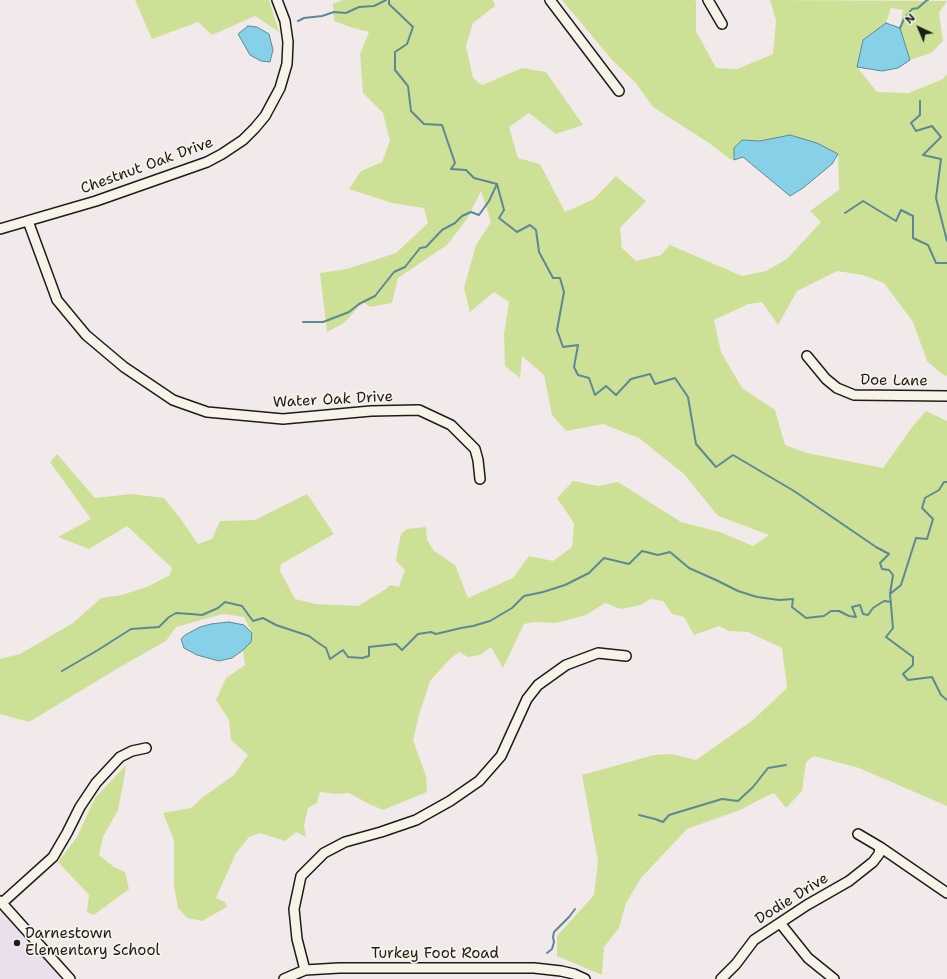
<!DOCTYPE html>
<html>
<head>
<meta charset="utf-8">
<style>
	body { margin:0 }
	#map { position:relative; width:947px; height:979px; overflow:hidden; background:#f2eaea; font-family:"Shantell Sans",sans-serif }
	canvas { display:block }
	.north { position:absolute; left:899px; top:8px; width:40px; height:40px; -webkit-text-stroke:3px #f7f3e8; paint-order:stroke; rotate:316deg; font-size:11px; font-weight:700; line-height:16px; text-align:center; color:#1c1c1c }
	.north::after { content:''; display:block; margin:auto; width:14px; height:18px; background:#1c1c1c; clip-path:polygon(50% 0,100% 100%,50% 72%,0 100%) }
</style>
</head>
<body>
<div id="map">
<canvas width="947" height="979"></canvas>
<div class="north">N</div>
</div>
<script>
const ctx = document.querySelector('canvas').getContext('2d');
ctx.lineJoin = 'round';
function paint(path, color) {
  ctx.fillStyle = color;
  ctx.fill(path, 'evenodd');
}
function shape(rows) {
  const path = new Path2D();
  for (const r of rows) {
    path.moveTo(r[0], r[1]);
    for (let i = 2; i < r.length; i += 2) path.lineTo(r[i], r[i + 1]);
  }
  return path;
}
function trace(path, color, width, dash) {
  ctx.strokeStyle = color;
  ctx.lineWidth = width;
  ctx.lineCap = dash ? 'butt' : 'round';
  ctx.setLineDash(dash || []);
  ctx.stroke(path);
}
function drawText(font, color, halo, rows, align = 'center') {
  ctx.font = font + ' "Shantell Sans",sans-serif';
  ctx.lineWidth = 3.5;
  ctx.setLineDash([]);
  ctx.textBaseline = 'middle';
  ctx.strokeStyle = halo;
  ctx.fillStyle = color;
  for (const [text, x, y, turn = 0] of rows) {
    ctx.save();
    ctx.translate(x, y);
    ctx.rotate((+turn || 0) * Math.PI / 180);
    ctx.textAlign = isNaN(turn) ? turn : align;
    if (halo) ctx.strokeText(text, 0, 0);
    ctx.fillText(text, 0, 0);
    ctx.restore();
  }
}
paint(shape([
	[0,907,66,979,0,979]
]), '#ecdfed');
paint(shape([
	[135,0,269,0,279,32,255,16,212,35,198,22,152,39],
	[342,0,493,0,495,6,473,23,466,46,473,78,482,85,522,68,546,72,583,125,556,134,529,113,509,127,518,158,540,164,565,212,594,199,616,176,646,201,620,228,622,248,636,261,661,255,670,245,742,276,766,271,787,259,821,222,810,211,839,190,838,154,790,135,760,141,742,140,734,148,734,160,730,159,709,143,653,107,635,82,612,60,562,0,695,0,696,2,696,31,716,68,737,69,773,54,776,20,770,0,947,1,939,13,943,41,931,53,910,60,900,28,903,10,891,8,886,23,863,40,857,67,877,92,909,93,943,79,947,74,947,376,942,374,927,361,913,322,884,283,863,275,837,271,797,291,778,325,762,302,748,304,714,320,721,352,742,388,775,410,785,445,807,453,883,468,913,426,926,411,947,421,947,806,859,768,814,756,806,762,802,791,786,808,774,793,765,797,740,810,687,829,641,878,626,903,619,928,604,947,602,975,557,956,557,936,594,895,598,861,582,775,654,755,671,754,696,760,753,720,787,688,782,648,748,632,729,631,719,626,694,635,684,617,672,614,663,601,650,599,641,605,621,609,605,603,586,615,556,623,534,622,524,624,503,668,491,647,480,655,468,657,459,652,450,659,430,681,419,715,413,740,426,776,427,792,383,810,369,804,349,793,335,794,320,792,317,803,308,808,304,826,306,837,296,832,285,841,260,833,249,837,236,853,216,898,225,902,227,907,202,921,187,918,178,908,174,886,174,840,163,813,191,808,203,797,234,775,248,755,231,740,229,720,216,700,226,678,245,665,243,650,251,642,252,633,244,617,223,614,176,627,166,641,120,667,29,722,0,714,0,659,20,654,73,623,101,598,122,595,149,586,170,575,172,568,127,526,89,549,58,537,91,519,50,462,57,454,95,498,131,494,164,498,180,518,198,544,212,539,220,521,255,520,307,494,334,534,281,564,280,571,295,599,316,604,358,606,386,589,390,585,399,587,405,570,396,561,397,553,401,534,407,529,426,527,427,540,434,551,455,565,468,598,513,578,529,556,553,561,572,547,574,523,557,498,573,481,598,486,618,482,681,522,720,532,753,546,769,535,718,516,684,474,639,438,603,424,566,431,552,415,544,375,522,356,520,378,505,366,504,334,509,302,494,292,470,312,464,288,476,245,491,222,481,191,467,219,447,245,398,278,392,303,370,307,363,302,344,323,327,332,320,273,347,269,396,253,428,223,424,208,392,203,349,189,361,171,382,162,390,141,383,113,363,93,360,54,369,32,350,27,334,21,333,4],
	[126,765,125,774,118,810,103,837,99,855,114,867,125,872,129,889,94,915,87,912,89,895,58,862,77,837,95,798]
]), '#cde196');
const water = shape([
	[886,23,900,28,910,60,898,68,882,71,857,67,863,40,886,23],
	[248,26,257,27,269,34,273,50,270,62,261,61,250,55,238,34,248,26],
	[790,135,817,143,838,154,832,164,803,188,790,196,743,157,734,160,734,148,742,140,760,141,790,135],
	[229,622,244,625,252,633,251,642,243,650,232,658,219,661,197,655,184,648,181,639,185,635,200,627,211,624,229,622]
]);
paint(water, '#87d1e8');
trace(water, '#5c8996', 1);
trace(shape([
	[389,0,389,4,413,27,407,44,395,52,395,70,408,86,411,111,424,124,442,125,455,163,451,169,466,170,474,178,497,184,504,210,499,218,517,232,530,225,536,230,539,252,553,278,560,278,564,292,557,330,563,347,578,345,574,367,578,375,589,378,595,395,606,386,616,395,631,379,650,374,655,384,675,378,688,397,696,444,716,467,733,455,794,491,876,547,889,554,880,563,882,569,889,570,893,575,890,594],
	[298,21,304,18,322,16,334,12,346,13,359,7,374,6,386,0],
	[900,28,904,19,912,9,918,8,927,0,928,0],
	[920,101,920,115,911,123,916,131,932,126,941,137,923,155,941,159,936,198,947,241],
	[845,213,863,201,896,221,901,210,913,216,913,238,928,245,936,263,947,263],
	[303,322,323,322,349,312,359,304,375,296,394,272,405,267,420,248,426,247,442,230,455,223,462,216,471,212,479,215,489,201,497,184],
	[947,482,944,482,939,490,925,498,922,508,933,519,927,539,916,538,901,585,890,594,893,628,886,637,913,657,913,665,903,674,908,680,932,677,941,695,947,700],
	[62,671,98,650,131,629,159,627,169,617,176,613,191,614,202,615,218,608,225,602,242,606,253,621,263,618,276,625,309,636,317,642,326,648,330,659,343,650,348,657,362,658,369,656,369,647,396,644,402,650,418,634,431,632,436,634,461,628,473,626,490,621,512,608,524,596,543,592,565,585,589,573,604,558,629,564,642,551,658,555,670,552,689,568,716,580,738,591,757,597,779,600,793,599,792,607,806,618,824,616,831,611,839,611,849,616,856,617,852,607,860,605,863,614,868,615,873,608,884,601,891,602],
	[639,815,655,819,663,822,669,815,722,799,738,801,753,787,768,768,786,765],
	[547,953,552,949,554,942,553,937,554,932,569,917,575,909]
]), '#5c8996', 2);
const minor = shape([
	[550,0,619,91],
	[708,0,722,24],
	[28,221,57,300,86,335,124,367,173,400,207,412,283,419,371,411,419,410,451,425,475,449,478,460,480,479],
	[0,229,96,201,207,162,222,154,243,140,255,128,265,116,280,88,287,64,288,42,285,21,277,0],
	[807,356,826,379,837,388,854,395,947,396],
	[858,834,880,847,947,893],
	[0,901,70,979],
	[2,903,53,857,67,833,80,807,96,783,120,757,132,751,146,748],
	[780,923,808,958,834,979],
	[305,970,297,939,294,909,301,876,324,853,345,842,381,832,416,820,450,801,479,781,501,756,527,699,538,685,566,665,598,653,626,656],
	[284,979,305,970,339,968,534,968,561,971,574,974,585,979],
	[721,979,736,964,754,940,807,905,849,881,873,862,879,854,880,847]
]);
trace(minor, '#1c1c1c', 12);
trace(minor, '#f7f3e8', 9);
for (const [x, y, r, color] of [
	[17,943,4,"#1c1c1c"]
]) {
  const dot = new Path2D();
  dot.arc(x, y, r, 0, 2 * Math.PI);
  ctx.fillStyle = color;
  ctx.fill(dot);
  trace(dot, '#f7f3e8', 1.5);
}
drawText('15px', '#1c1c1c', '#f7f3e8', [
	["Chestnut Oak Drive",147,166,-20],
	["Doe Lane",894,381,1],
	["Water Oak Drive",333,400,-3],
	["Dodie Drive",792,899,-32],
	["Turkey Foot Road",435,954]
]);
drawText('15px', '#1c1c1c', '#f7f3e8', [
	["Darnestown",25,934],
	["Elementary School",25,951]
], 'left');
</script>
</body>
</html>
